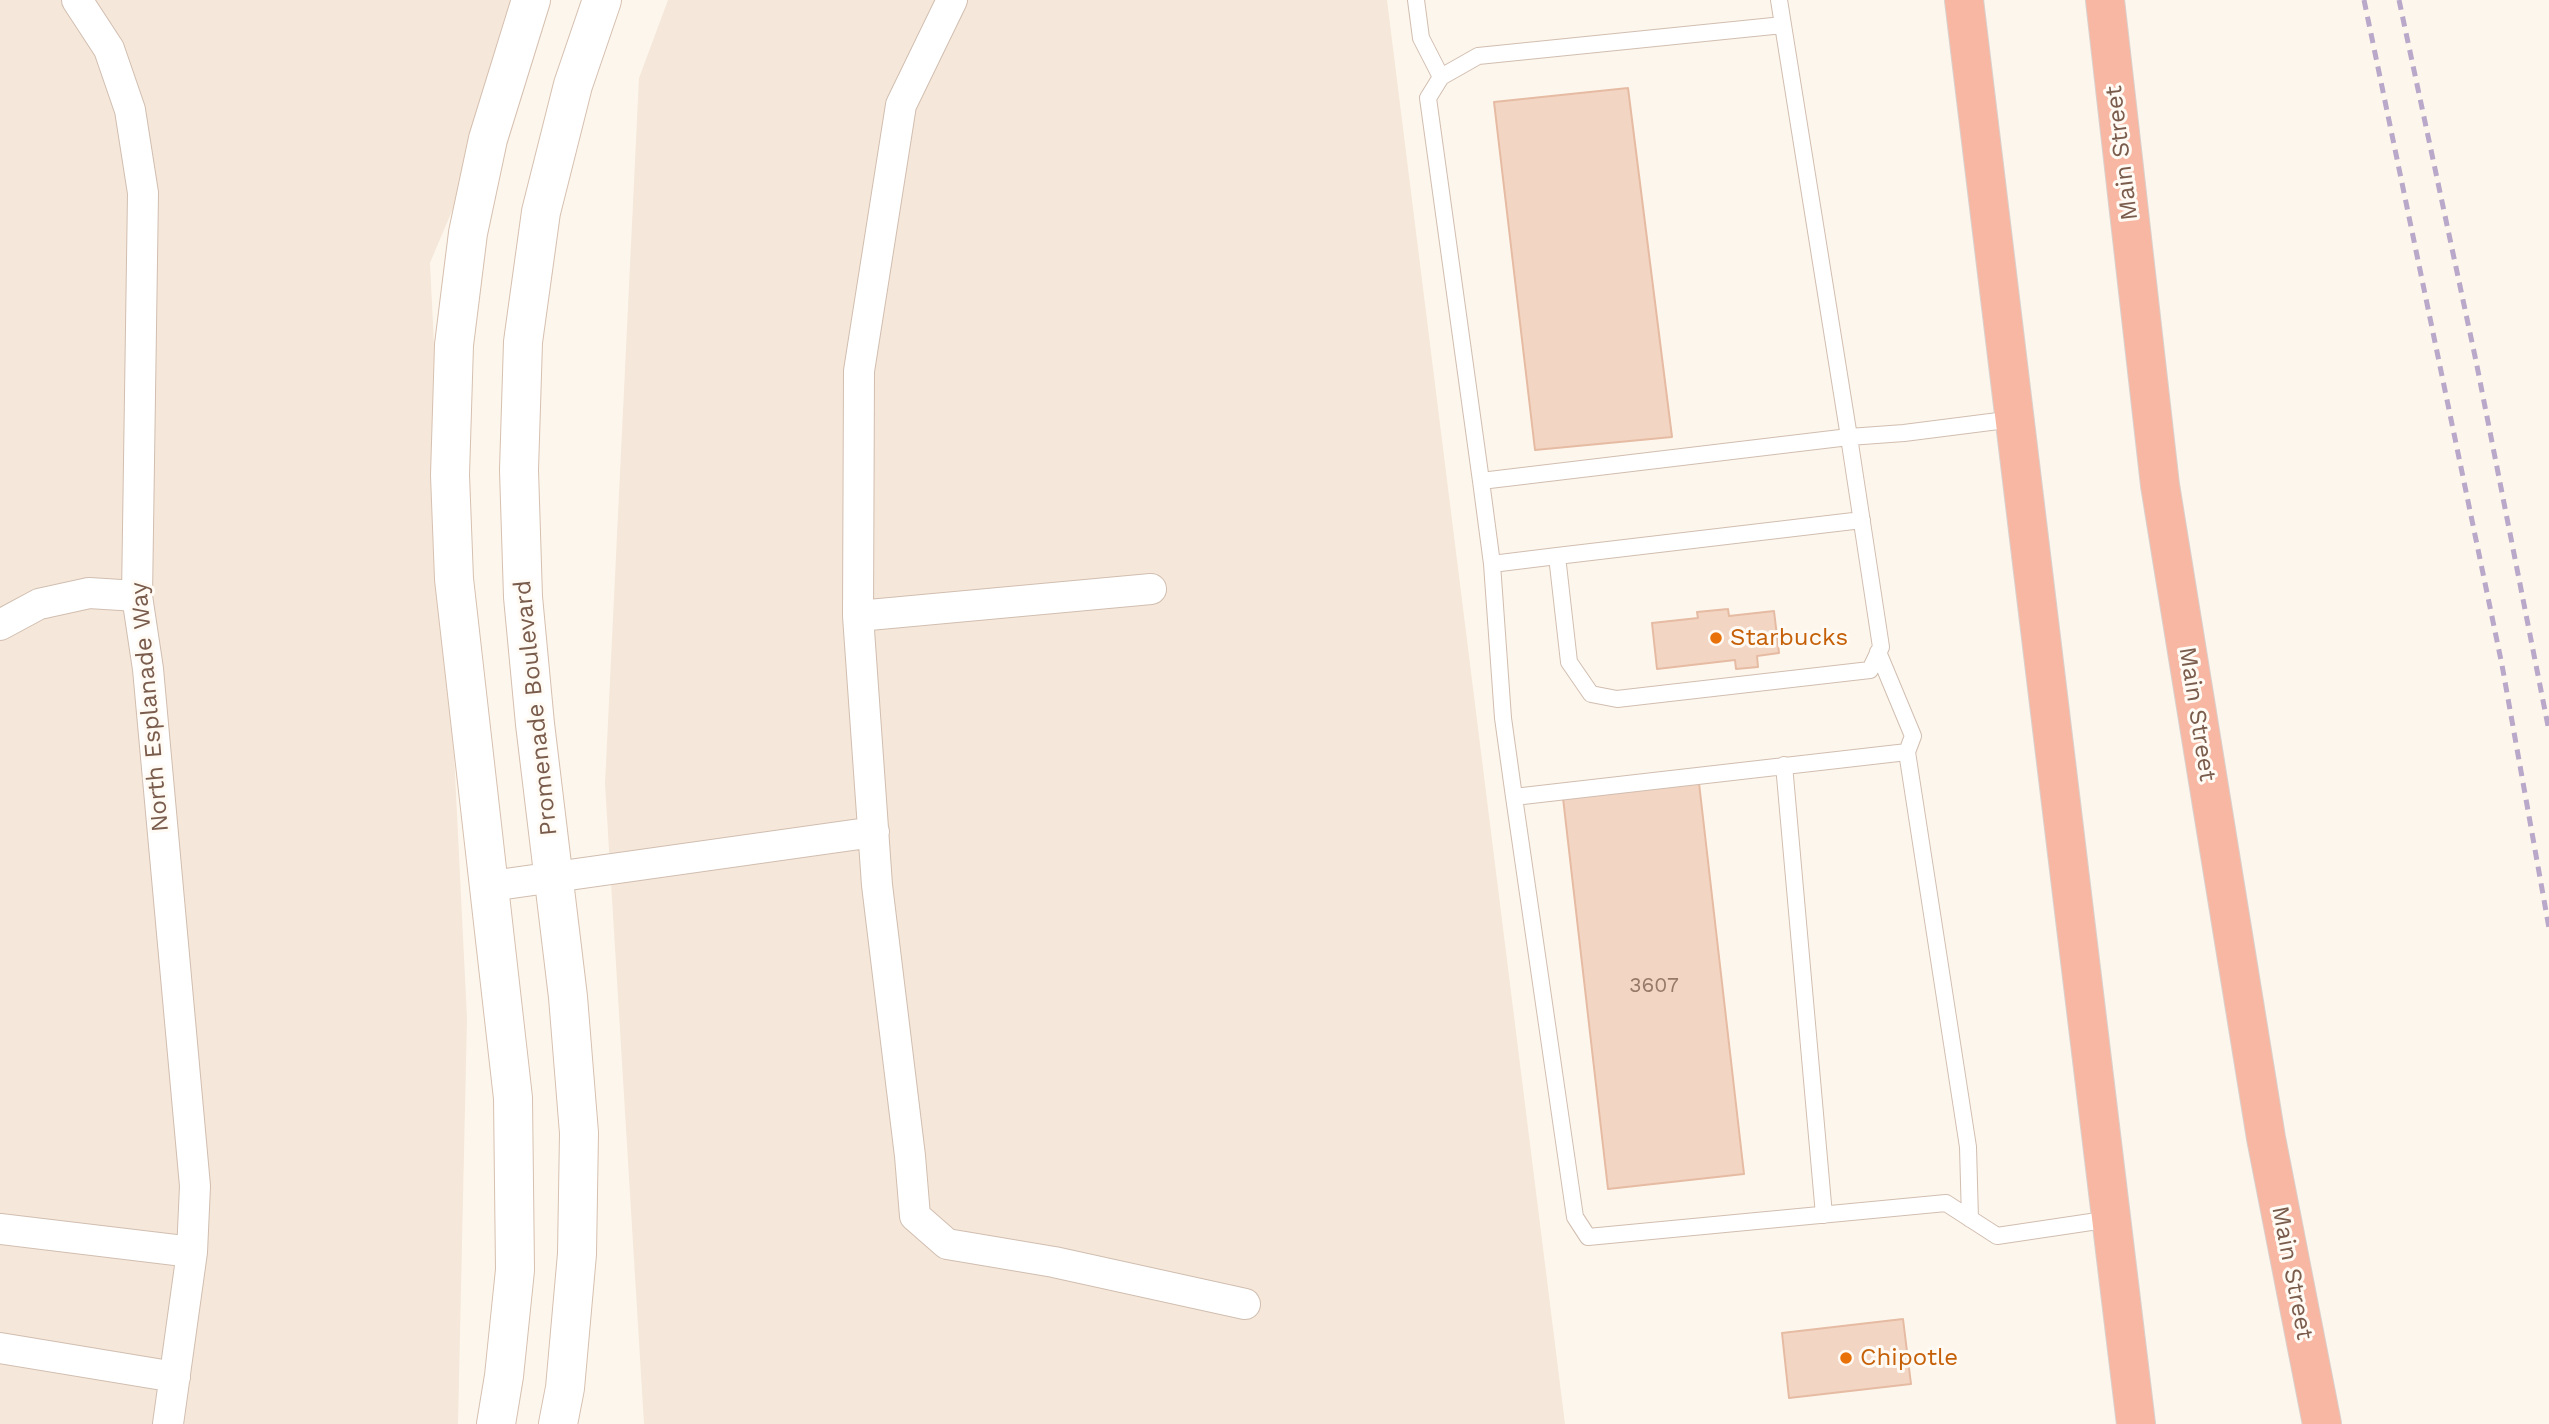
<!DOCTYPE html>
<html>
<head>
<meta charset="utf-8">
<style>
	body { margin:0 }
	canvas { display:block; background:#fdf6ec }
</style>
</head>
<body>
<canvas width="2549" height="1424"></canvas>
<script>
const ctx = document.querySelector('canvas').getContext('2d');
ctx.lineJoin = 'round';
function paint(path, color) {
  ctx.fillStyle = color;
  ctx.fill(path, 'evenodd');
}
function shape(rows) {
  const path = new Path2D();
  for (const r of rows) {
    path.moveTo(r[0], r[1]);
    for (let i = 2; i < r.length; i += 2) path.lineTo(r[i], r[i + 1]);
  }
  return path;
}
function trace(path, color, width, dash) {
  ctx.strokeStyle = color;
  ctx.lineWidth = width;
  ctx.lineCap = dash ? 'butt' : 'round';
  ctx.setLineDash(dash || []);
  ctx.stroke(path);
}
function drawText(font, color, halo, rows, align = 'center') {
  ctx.font = font + ' "Work Sans",sans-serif';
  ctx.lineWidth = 6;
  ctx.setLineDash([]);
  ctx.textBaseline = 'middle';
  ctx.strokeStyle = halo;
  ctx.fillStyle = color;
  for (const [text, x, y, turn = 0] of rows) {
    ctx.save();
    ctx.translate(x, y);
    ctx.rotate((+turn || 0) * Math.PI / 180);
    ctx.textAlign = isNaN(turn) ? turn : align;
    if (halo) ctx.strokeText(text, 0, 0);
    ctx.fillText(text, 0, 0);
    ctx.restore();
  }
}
paint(shape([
	[0,0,541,0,430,263,467,1018,458,1424,0,1424],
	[668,0,1387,0,1565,1424,644,1424,605,784,639,78]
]), '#f5e8da');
const building = shape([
	[1628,88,1672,437,1535,450,1494,102,1628,88],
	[1728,609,1729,616,1774,611,1779,653,1757,656,1758,667,1736,669,1735,660,1657,669,1652,623,1698,618,1697,612,1728,609],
	[1699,783,1744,1174,1608,1189,1563,798,1699,783],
	[1903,1319,1911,1384,1789,1398,1782,1333,1903,1319]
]);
paint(building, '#f3d5c3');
trace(building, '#e6bba3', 2);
const lane = shape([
	[1416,0,1421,38,1441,77],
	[1779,0,1849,437,1904,433,2014,419],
	[1481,481,1849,437,1881,647,1870,670,1617,699,1591,694,1569,662,1557,556,1492,564,1481,481,1428,98,1441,77,1478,56,1783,25],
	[1557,556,1862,520],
	[1492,564,1503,718,1514,797,1575,1217,1588,1237,1946,1203,1997,1236,2111,1219],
	[1907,752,1968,1147,1970,1219],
	[1784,765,1824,1215],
	[1514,797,1907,752,1913,736,1878,652]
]);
const street = shape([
	[77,0,109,49,130,110,143,193,137,596,148,669,195,1186,192,1252,168,1424],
	[952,0,901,105,859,371,858,616,877,885,910,1156,915,1216,947,1244,1054,1262,1245,1304],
	[858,616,1151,589],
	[0,625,39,604,89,593,137,596],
	[491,886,874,832],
	[0,1229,192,1252],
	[0,1348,175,1377]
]);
const secondary = shape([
	[496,1424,504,1376,515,1270,513,1098,454,579,450,475,454,345,468,233,488,139,531,0],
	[558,1424,565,1388,577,1254,579,1133,568,997,535,724,523,597,519,470,523,342,541,212,573,85,602,0]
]);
const highway = shape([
	[1964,0,2136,1424],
	[2105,0,2160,485,2266,1138,2322,1424]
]);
trace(lane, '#d1beb0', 18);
trace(street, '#d1beb0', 32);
trace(secondary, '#d6c0b0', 40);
trace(highway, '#dad1cd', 40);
trace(lane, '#fff', 16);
trace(street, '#fff', 30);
trace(secondary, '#fff', 38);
trace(highway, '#f7b7a3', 38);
trace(shape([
	[2364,0,2502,665,2549,928],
	[2399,0,2476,361,2549,731]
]), '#b9a8c9', 5, [10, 7]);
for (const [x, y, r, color] of [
	[1716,638,7,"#e8710a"],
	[1846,1358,7,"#e8710a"]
]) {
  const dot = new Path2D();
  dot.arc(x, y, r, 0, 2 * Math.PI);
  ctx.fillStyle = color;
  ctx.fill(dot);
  trace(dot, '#fffaf3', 2.5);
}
drawText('21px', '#987a6a', null, [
	["3607",1654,986]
]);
drawText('24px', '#7a5c4d', '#fffaf3', [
	["Main Street",2122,153,-97],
	["North Esplanade Way",150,707,-95],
	["Promenade Boulevard",536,708,-96],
	["Main Street",2197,714,81],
	["Main Street",2292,1273,79]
]);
drawText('24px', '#c56008', '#fffaf3', [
	["Starbucks",1730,638],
	["Chipotle",1860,1358]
], 'left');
</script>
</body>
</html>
